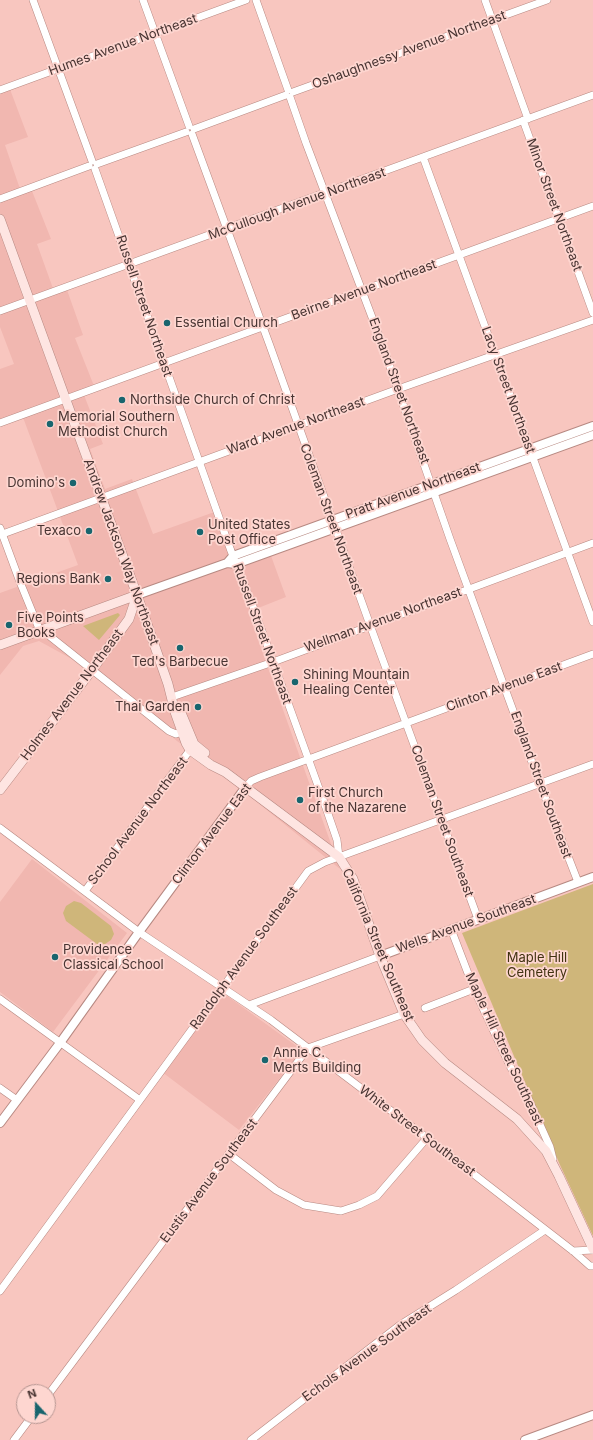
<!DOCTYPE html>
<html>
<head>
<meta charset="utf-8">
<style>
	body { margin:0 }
	#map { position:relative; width:593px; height:1440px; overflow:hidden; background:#f8c6bf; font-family:Inter,sans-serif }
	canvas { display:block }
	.north { position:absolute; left:16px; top:1384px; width:40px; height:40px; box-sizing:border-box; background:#fed6d0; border:1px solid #b59591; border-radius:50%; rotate:339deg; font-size:11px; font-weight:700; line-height:16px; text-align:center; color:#483432 }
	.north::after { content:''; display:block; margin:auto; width:14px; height:18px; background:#18656e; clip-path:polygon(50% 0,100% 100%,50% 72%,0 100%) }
</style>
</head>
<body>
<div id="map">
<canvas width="593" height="1440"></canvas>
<div class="north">N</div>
</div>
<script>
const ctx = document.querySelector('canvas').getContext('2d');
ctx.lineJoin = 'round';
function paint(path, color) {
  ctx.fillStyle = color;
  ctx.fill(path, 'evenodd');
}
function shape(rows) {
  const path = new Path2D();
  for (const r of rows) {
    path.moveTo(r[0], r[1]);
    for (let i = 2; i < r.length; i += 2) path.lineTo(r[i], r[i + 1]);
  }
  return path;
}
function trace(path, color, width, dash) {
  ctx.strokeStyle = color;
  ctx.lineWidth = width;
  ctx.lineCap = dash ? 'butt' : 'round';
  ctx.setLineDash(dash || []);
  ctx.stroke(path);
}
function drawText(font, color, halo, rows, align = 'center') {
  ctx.font = font + ' Inter,sans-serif';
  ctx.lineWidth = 3.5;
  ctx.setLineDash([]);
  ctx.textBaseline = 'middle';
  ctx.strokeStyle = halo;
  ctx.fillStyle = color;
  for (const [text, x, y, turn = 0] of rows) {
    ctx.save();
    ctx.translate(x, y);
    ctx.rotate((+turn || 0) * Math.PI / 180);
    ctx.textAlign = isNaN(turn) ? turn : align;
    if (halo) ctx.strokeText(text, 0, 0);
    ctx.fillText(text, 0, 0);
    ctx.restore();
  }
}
paint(shape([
	[8,84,28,137,5,145,20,189,30,186,51,239,37,244,55,294,67,290,83,335,75,338,96,391,84,395,103,444,90,449,105,489,132,479,153,534,220,510,236,552,266,542,286,597,248,612,340,869,211,765,177,741,92,670,39,641,23,646,0,675,0,593,78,565,21,412,0,420,0,369,14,364,0,327,0,87],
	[32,859,127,933,53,1032,0,992,0,902],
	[223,993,302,1050,239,1130,162,1072]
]), '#f1b7b0');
paint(shape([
	[118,613,120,615,99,640,83,626],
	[593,884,593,1236,560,1165,462,933],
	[74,901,81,903,111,926,114,934,111,940,105,944,97,944,66,921,63,913,66,906]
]), '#cfb67a');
const minor = shape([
	[33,0,92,161],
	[143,0,189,126],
	[256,0,288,90],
	[485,0,528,119],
	[0,90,246,0],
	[293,92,547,0],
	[290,97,306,143,381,341,450,539,540,784,578,882],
	[523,120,593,313],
	[194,129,286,95],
	[192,134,270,346,370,625,478,919],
	[423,157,593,622],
	[97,164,186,132],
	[95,169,231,551,254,609,325,805,337,840,339,857],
	[0,199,89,166],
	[0,311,593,95],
	[0,423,593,206],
	[0,528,20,582,40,631],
	[0,535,398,389,593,320],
	[42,630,169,731,176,734,182,732],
	[172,697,273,662,593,543],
	[245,788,251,781,260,777,593,654],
	[0,828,139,932,271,1020,427,1138,573,1251,590,1266,593,1266],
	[85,891,190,750],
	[451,929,474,989,511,1068,524,1089,550,1147,553,1159],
	[0,999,140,1100],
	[249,1005,380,956],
	[425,1008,474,989],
	[0,1088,17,1100],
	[229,1154,276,1190,304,1205,341,1211,359,1205,377,1196,427,1138],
	[573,1251,593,1250],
	[0,1291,308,871,325,862,593,764],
	[48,1395,308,1048,404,1014],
	[14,1440,32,1416],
	[251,1440,400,1325,456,1290,545,1230]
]);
const tertiary = shape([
	[227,563,233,556,593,426],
	[137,595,227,563,236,564,593,435],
	[380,956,593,877],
	[0,1123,60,1043,139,932,245,788],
	[525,1440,593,1415]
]);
const secondary = shape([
	[0,219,137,595,168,684,175,712,186,743,190,750,211,765,225,772,339,857,353,879,380,956,404,1014,422,1040,445,1063,517,1119,546,1151,559,1176,593,1249],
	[0,645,137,595],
	[179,708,194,744,205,753],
	[0,790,92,670,129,619,137,595]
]);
trace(minor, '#b78982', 8);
trace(tertiary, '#b78982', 10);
trace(secondary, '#b78982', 10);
trace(minor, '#fff', 7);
trace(tertiary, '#fff', 8);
trace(secondary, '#fee5e2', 9);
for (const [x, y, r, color] of [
	[167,323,4,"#18656e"],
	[122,400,4,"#18656e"],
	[50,424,4,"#18656e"],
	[73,483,4,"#18656e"],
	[89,531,4,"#18656e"],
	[200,532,4,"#18656e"],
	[108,579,4,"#18656e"],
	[9,625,4,"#18656e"],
	[180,648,4,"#18656e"],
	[295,682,4,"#18656e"],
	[198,707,4,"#18656e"],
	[300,800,4,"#18656e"],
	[55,957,4,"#18656e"],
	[265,1060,4,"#18656e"]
]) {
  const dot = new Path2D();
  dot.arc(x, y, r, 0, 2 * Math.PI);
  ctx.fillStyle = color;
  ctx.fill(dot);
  trace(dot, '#fed6d0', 1.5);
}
drawText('13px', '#483432', '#fed6d0', [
	["Humes Avenue Northeast",123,45,-20],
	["Oshaughnessy Avenue Northeast",409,50,-20],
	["McCullough Avenue Northeast",297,204,-20],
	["Minor Street Northeast",554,205,70],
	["Beirne Avenue Northeast",364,290,-20],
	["Russell Street Northeast",144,306,71],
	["Lacy Street Northeast",508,390,70],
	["England Street Northeast",399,391,70],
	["Ward Avenue Northeast",296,426,-20],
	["Pratt Avenue Northeast",413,491,-20],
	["Coleman Street Northeast",331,519,70],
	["Andrew Jackson Way Northeast",121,552,70],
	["Wellman Avenue Northeast",383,620,-20],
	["Russell Street Northeast",262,634,70],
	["Clinton Avenue East",504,687,-20],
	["Holmes Avenue Northeast",72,695,-53],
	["England Street Southeast",541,785,70],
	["School Avenue Northeast",138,821,-53],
	["Coleman Street Southeast",442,821,70],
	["Clinton Avenue East",212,834,-53],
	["Wells Avenue Southeast",466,924,-20],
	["California Street Southeast",378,945,67],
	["Randolph Avenue Southeast",244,958,-54],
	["Maple Hill Street Southeast",504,1049,65],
	["White Street Southeast",417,1131,37],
	["Eustis Avenue Southeast",209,1181,-53],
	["Echols Avenue Southeast",367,1353,-36]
]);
drawText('13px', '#483432', '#fed6d0', [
	["Essential Church",175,323],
	["Northside Church of Christ",130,400],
	["Memorial Southern",58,417],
	["Methodist Church",58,432],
	["Domino's",65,483,"right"],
	["United States",208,525],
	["Post Office",208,540],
	["Texaco",81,531,"right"],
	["Regions Bank",100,579,"right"],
	["Five Points",17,618],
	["Books",17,633],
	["Ted's Barbecue",180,662,"center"],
	["Shining Mountain",303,675],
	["Healing Center",303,690],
	["Thai Garden",190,707,"right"],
	["First Church",308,793],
	["of the Nazarene",308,808],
	["Providence",63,950],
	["Classical School",63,965],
	["Annie C.",273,1053],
	["Merts Building",273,1068]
], 'left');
drawText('13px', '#403210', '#fed6d0', [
	["Maple Hill",537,958],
	["Cemetery",537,973]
]);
</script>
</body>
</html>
